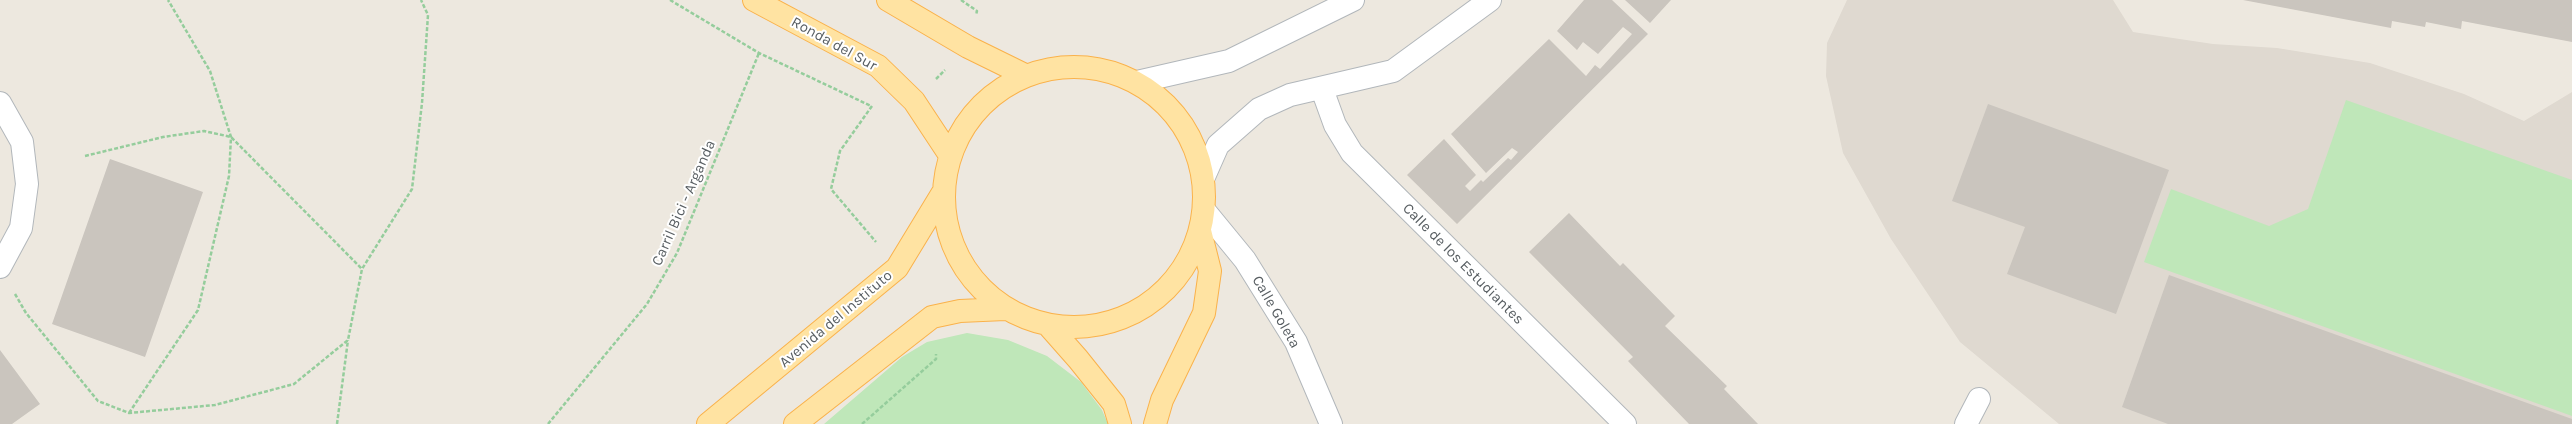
<!DOCTYPE html>
<html>
<head>
<meta charset="utf-8">
<style>
	body { margin:0 }
	canvas { display:block; background:#ede8df }
</style>
</head>
<body>
<canvas width="2572" height="424"></canvas>
<script>
const ctx = document.querySelector('canvas').getContext('2d');
ctx.lineJoin = 'round';
function paint(path, color) {
  ctx.fillStyle = color;
  ctx.fill(path, 'evenodd');
}
function shape(rows) {
  const path = new Path2D();
  for (const r of rows) {
    if (r.length === 3) {
      path.moveTo(r[0] + r[2], r[1]);
      path.arc(r[0], r[1], r[2], 0, 2 * Math.PI);
      continue;
    }
    path.moveTo(r[0], r[1]);
    for (let i = 2; i < r.length; i += 2) path.lineTo(r[i], r[i + 1]);
  }
  return path;
}
function trace(path, color, width, dash) {
  ctx.strokeStyle = color;
  ctx.lineWidth = width;
  ctx.lineCap = dash ? 'butt' : 'round';
  ctx.setLineDash(dash || []);
  ctx.stroke(path);
}
function drawText(font, color, halo, rows, align = 'center') {
  ctx.font = font + ' Karla,sans-serif';
  ctx.lineWidth = 4;
  ctx.setLineDash([]);
  ctx.textBaseline = 'middle';
  ctx.strokeStyle = halo;
  ctx.fillStyle = color;
  for (const [text, x, y, turn = 0] of rows) {
    ctx.save();
    ctx.translate(x, y);
    ctx.rotate((+turn || 0) * Math.PI / 180);
    ctx.textAlign = isNaN(turn) ? turn : align;
    if (halo) ctx.strokeText(text, 0, 0);
    ctx.fillText(text, 0, 0);
    ctx.restore();
  }
}
paint(shape([
	[1847,0,2113,0,2133,32,2213,44,2277,48,2370,63,2464,94,2524,121,2572,92,2572,424,2059,424,1960,342,1891,239,1843,153,1826,76,1827,43]
]), '#dfd9d0');
paint(shape([
	[2346,100,2572,180,2572,416,2144,262,2171,189,2269,226,2308,209],
	[967,333,1008,340,1047,356,1081,382,1102,410,1108,424,824,424,902,357,927,342]
]), '#bfe7b9');
paint(shape([
	[1584,0,1612,0,1648,34,1457,224,1407,175,1444,139,1476,175,1465,186,1470,191,1481,180,1483,182,1508,158,1511,160,1518,152,1512,148,1486,173,1451,134,1549,39,1586,76,1595,65,1600,69,1632,34,1623,27,1598,54,1583,42,1577,50,1557,31],
	[1625,0,1671,0,1650,23],
	[2243,0,2572,0,2572,42,2462,21,2461,29,2426,22,2425,27,2392,21,2391,28],
	[1988,104,2169,170,2116,314,2007,274,2025,227,1952,201],
	[110,159,203,192,145,357,52,324],
	[1569,213,1620,266,1623,263,1675,316,1665,326,1727,386,1724,389,1758,424,1689,424,1628,361,1633,357,1529,252],
	[2169,275,2572,419,2572,424,2168,424,2122,407],
	[0,350,40,404,12,424,0,424]
]), '#cac5be');
const minor = shape([
	[1137,82,1229,61,1353,0],
	[1322,89,1335,125,1352,153,1625,424],
	[0,103,22,142,27,184,21,228,0,267],
	[1203,179,1218,145,1259,109,1290,95,1393,71,1490,0],
	[1204,210,1245,260,1296,342,1331,424],
	[1966,424,1979,399]
]);
const major = shape([
	[754,0,878,66,914,101,949,154],
	[888,0,968,47,1025,75],
	[1074,197,130],
	[1048,325,1078,359,1114,404,1120,424],
	[708,424,897,268,942,194],
	[795,424,932,317,960,311,1005,309],
	[1155,424,1162,400,1204,313,1210,271,1200,231]
]);
trace(minor, '#b2b7bb', 24);
trace(major, '#fab24b', 24);
trace(shape([
	[670,0,759,53,871,106],
	[961,0,977,11,976,15],
	[936,79,945,70],
	[872,106,840,151,831,189,876,242],
	[85,156,163,137,204,131,231,137,362,269],
	[15,294,26,313,98,401,129,413,215,405,294,384,348,340,362,269,412,189,422,103,428,15,421,0],
	[129,413,198,310,229,176,231,137,210,71,168,0],
	[337,424,348,340],
	[548,424,647,304,677,253,759,53],
	[862,424,936,359,936,354]
]), '#95cd9c', 2.5, [4, 2]);
trace(minor, '#fff', 22);
trace(major, '#ffe3a2', 22);
drawText('15px', '#585e62', '#fff', [
	["Ronda del Sur",834,44,29],
	["Carril Bici - Arganda",684,203,-66],
	["Calle de los Estudiantes",1463,264,45],
	["Calle Goleta",1276,312,60],
	["Avenida del Instituto",836,319,-40]
]);
</script>
</body>
</html>
